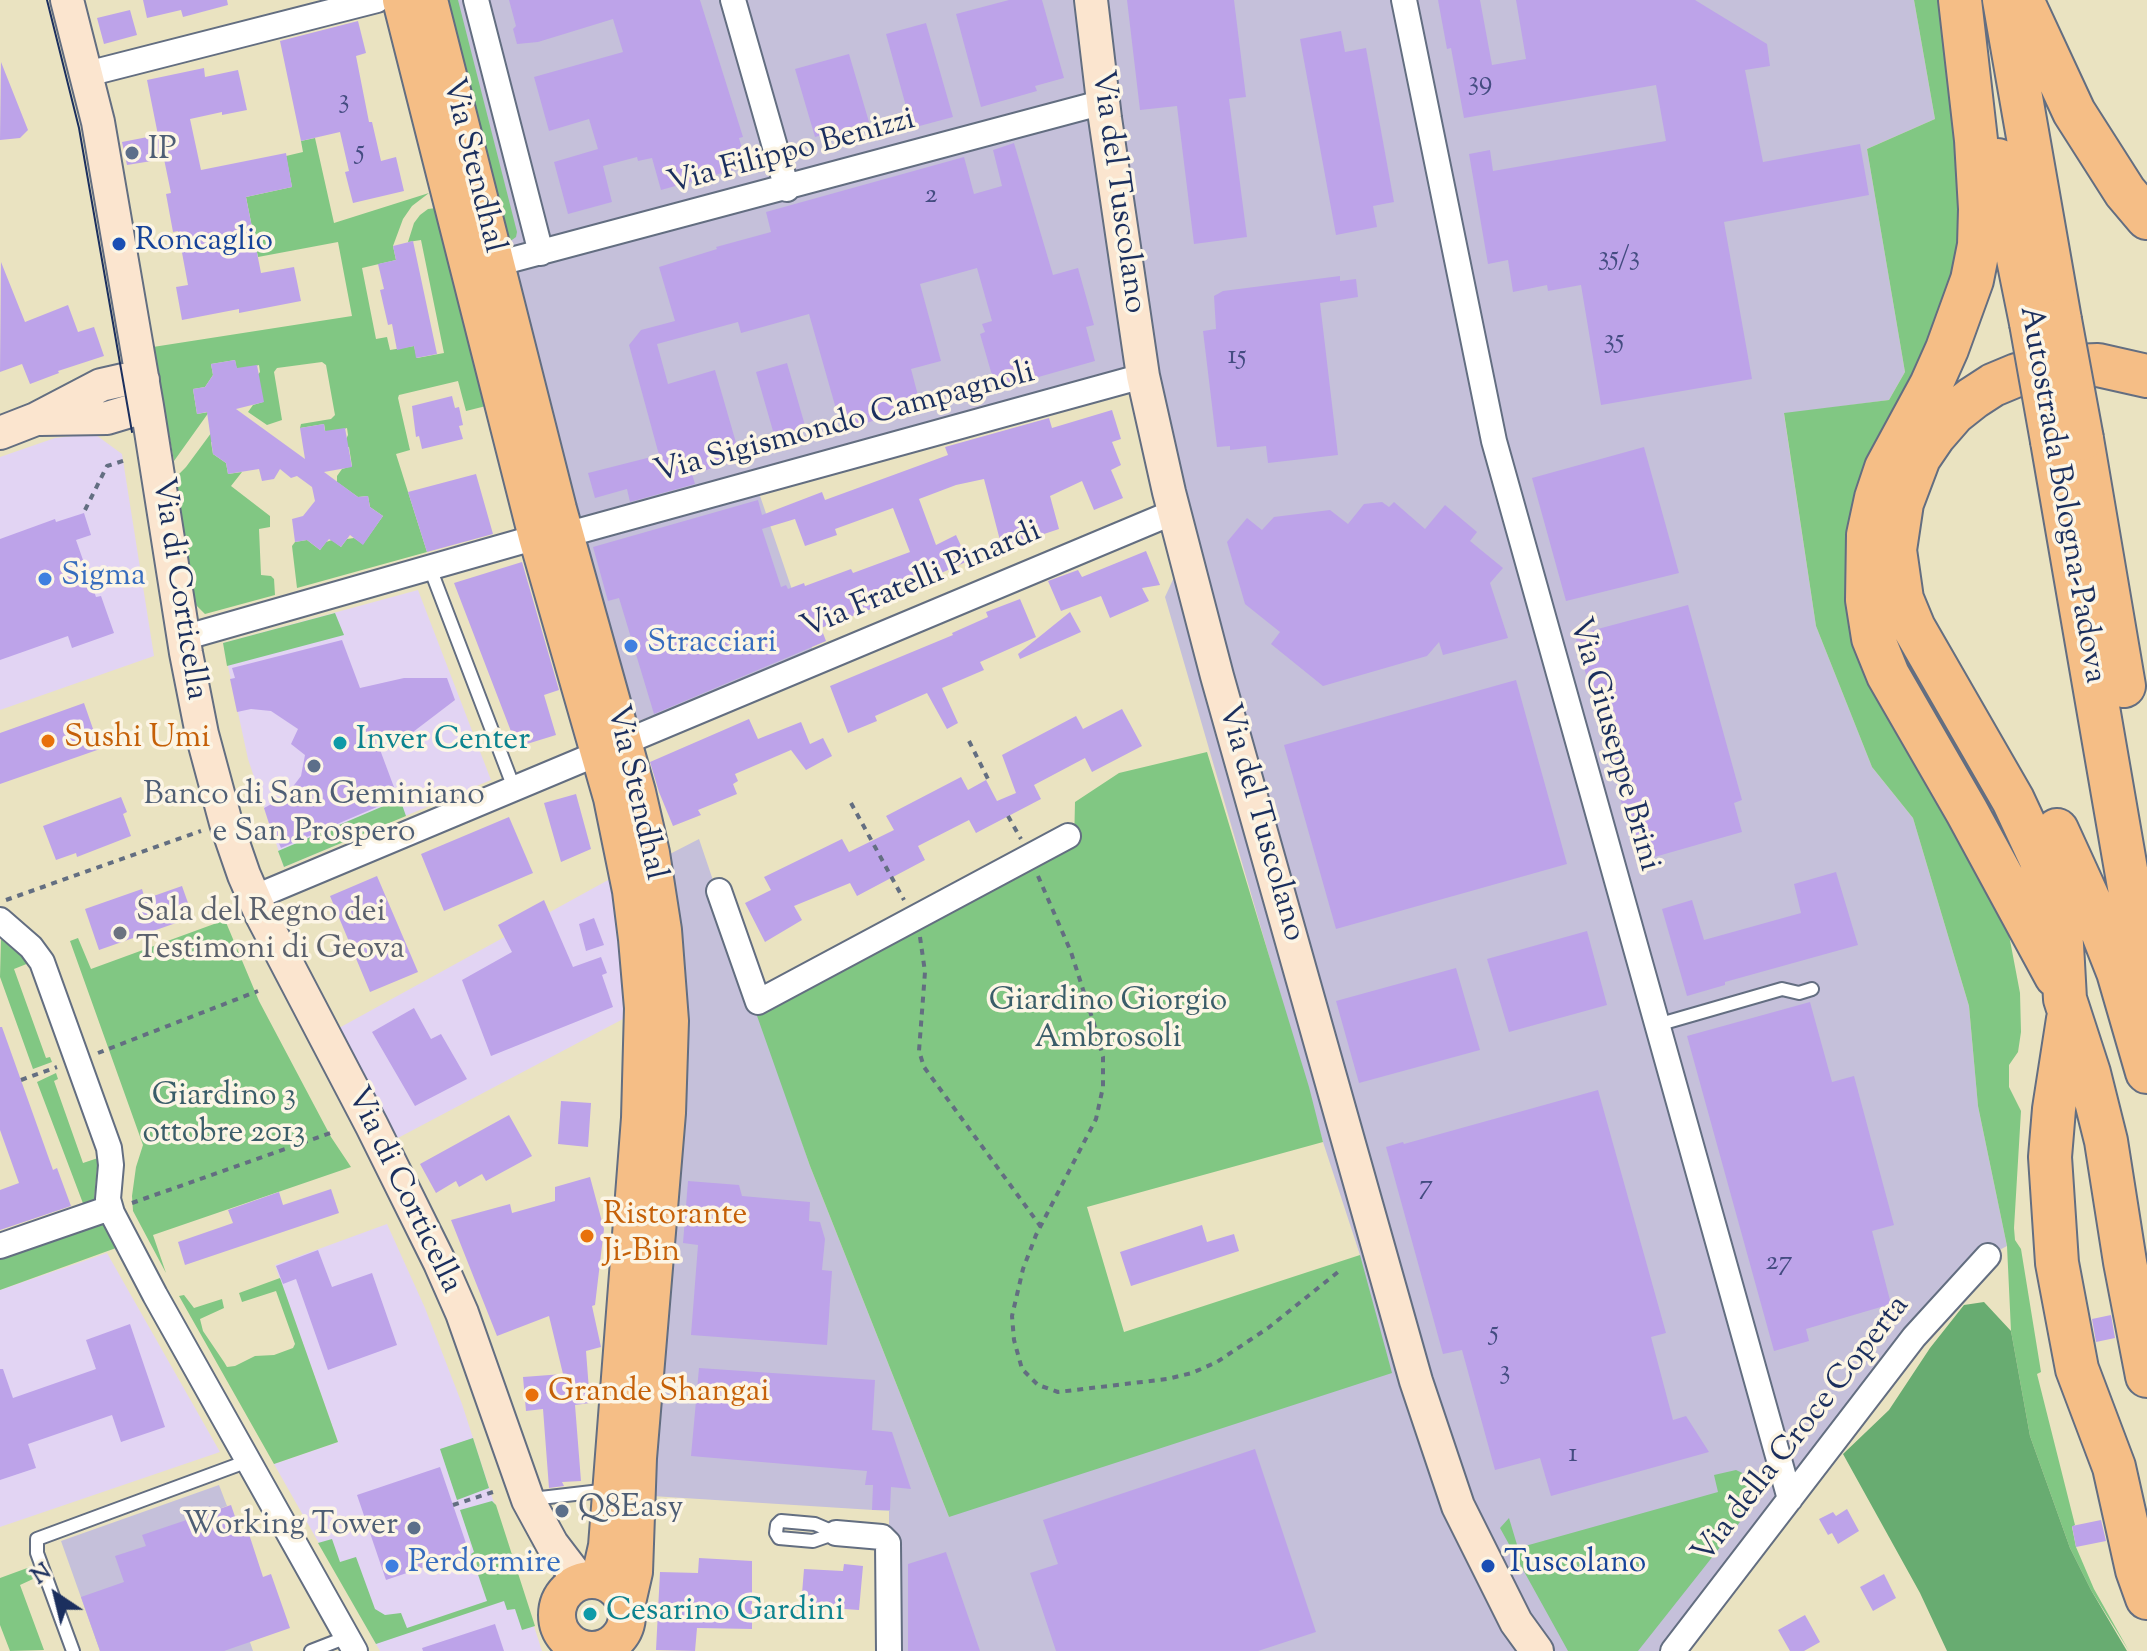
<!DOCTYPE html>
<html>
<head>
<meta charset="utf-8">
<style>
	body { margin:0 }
	#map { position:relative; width:2147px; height:1651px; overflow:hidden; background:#eae3c1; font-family:"Sorts Mill Goudy",serif }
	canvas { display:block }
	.north { position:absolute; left:16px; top:1555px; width:80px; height:80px; -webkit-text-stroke:6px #fcf5e5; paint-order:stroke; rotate:325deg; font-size:22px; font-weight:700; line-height:32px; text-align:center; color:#1b2f5e }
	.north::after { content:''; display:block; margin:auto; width:28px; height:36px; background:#1b2f5e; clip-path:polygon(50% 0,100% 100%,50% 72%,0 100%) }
</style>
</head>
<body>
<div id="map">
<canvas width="2147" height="1651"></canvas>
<div class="north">N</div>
</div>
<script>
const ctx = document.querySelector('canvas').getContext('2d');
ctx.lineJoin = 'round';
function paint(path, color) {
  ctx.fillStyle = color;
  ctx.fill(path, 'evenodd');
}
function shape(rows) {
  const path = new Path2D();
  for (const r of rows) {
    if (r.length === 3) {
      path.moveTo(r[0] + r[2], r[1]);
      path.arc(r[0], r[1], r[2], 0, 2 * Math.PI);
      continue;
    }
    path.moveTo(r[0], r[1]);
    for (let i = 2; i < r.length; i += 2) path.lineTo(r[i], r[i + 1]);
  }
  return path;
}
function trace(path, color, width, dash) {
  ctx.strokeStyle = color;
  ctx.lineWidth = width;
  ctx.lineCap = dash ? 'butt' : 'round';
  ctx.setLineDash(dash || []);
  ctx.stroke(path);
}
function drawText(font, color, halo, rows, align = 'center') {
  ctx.font = font + ' "Sorts Mill Goudy",serif';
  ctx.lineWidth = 7;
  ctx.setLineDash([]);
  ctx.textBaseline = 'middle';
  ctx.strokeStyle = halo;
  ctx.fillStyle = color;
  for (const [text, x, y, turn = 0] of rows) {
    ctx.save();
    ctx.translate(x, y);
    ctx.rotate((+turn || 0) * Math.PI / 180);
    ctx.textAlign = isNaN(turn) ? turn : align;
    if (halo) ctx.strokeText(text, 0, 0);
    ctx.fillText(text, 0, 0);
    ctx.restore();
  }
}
paint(shape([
	[91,434,96,435,122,454,154,656,0,710,0,457,55,438],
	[418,590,491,780,284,867,248,759,223,643],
	[610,879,620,950,625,1018,396,1139,339,1028],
	[387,1224,425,1308,462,1404,542,1651,380,1651,274,1464,338,1442,275,1265],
	[107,1253,220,1452,0,1527,0,1290]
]), '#e2d4f3');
paint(shape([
	[443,0,1914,0,1935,119,1867,149,1905,372,1889,400,1784,414,1816,626,1872,767,1913,818,1969,1006,1978,1106,2007,1246,1988,1256,1673,1651,889,1651,889,1511,652,1496,666,856,699,839,810,1166,949,1517,1360,1255,1323,1142,1165,597,1181,562,1137,377,757,487,815,657,633,723,577,518],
	[219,1485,227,1506,196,1517,234,1595,253,1651,100,1651,61,1541]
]), '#c5c0da');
paint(shape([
	[446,0,458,0,517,232,516,237,509,242],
	[1914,0,1941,0,1959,120,1965,255,1850,538,2000,907,2009,935,2020,993,2021,1032,2018,1052,2009,1065,2009,1087,2021,1111,2014,1228,2015,1240,2021,1249,2041,1372,2037,1374,2075,1525,2072,1527,2076,1547,2094,1589,2129,1651,2091,1590,2070,1548,2030,1436,2011,1331,2007,1246,1978,1106,1969,1006,1913,818,1872,767,1816,626,1784,413,1889,400,1905,372,1867,149,1935,119],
	[315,138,334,223,429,193,412,206,403,219,393,246,396,260,362,268,376,339,387,337,390,350,414,346,417,358,444,353,421,240,408,242,414,223,420,215,428,209,436,208,486,406,466,411,458,381,399,395,398,398,410,450,396,454,427,552,297,588,292,546,295,542,307,540,320,550,326,542,332,540,341,547,347,539,354,538,363,544,383,516,370,507,368,496,358,497,337,482,337,476,342,469,352,466,349,447,342,448,348,435,347,428,326,435,324,424,300,428,301,424,331,419,335,415,326,365,322,362,277,368,274,372,282,420,267,425,248,412,253,405,263,402,256,377,260,372,259,365,237,371,235,360,211,364,213,375,205,387,193,389,197,414,209,412,174,461,153,347,352,316,338,242,258,257,246,197,292,187,286,156,303,152,301,141],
	[220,421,222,439,211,442,213,454,226,463,228,474,242,472,231,486,270,516,270,527,259,529,261,575,271,576,274,579,275,595,205,614,194,603,174,479,186,467],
	[335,613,344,635,227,666,223,643],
	[1207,752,1309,1087,1323,1142,1087,1207,1124,1332,1360,1255,1392,1373,949,1517,810,1166,756,1013,1074,846,1075,802,1119,773],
	[400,799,406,816,284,867,278,851],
	[225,920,259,1001,331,1137,351,1167,153,1235,166,1273,133,1211,132,1196,136,1167,143,1145,70,941,78,938,91,969],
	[1,939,29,963,14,969,46,1058,50,1057,52,1062,33,1069,0,977],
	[56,1073,58,1079,54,1081,83,1163,98,1158,94,1201,84,1206,37,1082],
	[101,1219,116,1248,0,1290,0,1254],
	[280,1278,338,1442,274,1464,179,1296,184,1295,194,1308,222,1299,224,1308,200,1319,203,1331,224,1362,227,1367,235,1366,255,1356,274,1355,293,1348,295,1344,276,1291,242,1302,239,1293],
	[473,1438,489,1488,457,1500,440,1449],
	[1736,1470,1753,1478,1750,1501,1740,1522,1638,1651,1568,1651,1500,1528,1509,1518,1518,1548,1718,1492,1714,1475],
	[492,1501,496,1505,535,1626,522,1630,515,1609,507,1610,504,1601,376,1644,318,1543,332,1539,340,1562,356,1557,375,1609,385,1615,401,1613,407,1628,487,1601,471,1554,474,1552,460,1510],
	[30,1567,33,1579,20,1585,44,1650,10,1651,0,1625,0,1578]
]), '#81c783');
paint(shape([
	[1984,1302,2011,1331,2030,1436,2070,1548,2091,1590,2127,1651,1947,1651,1920,1593,1843,1454,1889,1410,1930,1348,1964,1305]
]), '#68ac71');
paint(shape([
	[143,0,227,0,228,5,183,17,181,10,147,18],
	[509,0,700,0,743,137,739,138,747,166,661,190,652,158,638,161,637,157,603,166,612,202,568,214,554,162,598,149,589,119,549,131,534,77,623,52,613,19,538,42,517,44,513,29,516,26],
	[1009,0,1042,0,1064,78,1035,86,1037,91,981,107,956,14],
	[1127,0,1234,0,1246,97,1229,99,1247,237,1194,244,1177,106,1140,110],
	[1438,0,1480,0,1492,65,1526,59,1516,0,1695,0,1767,44,1770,66,1745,70,1763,162,1860,144,1869,195,1724,222,1752,379,1601,405,1581,285,1548,291,1547,285,1513,292,1508,260,1488,264,1469,154,1490,150,1493,171,1666,141,1656,85,1464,118,1451,48,1447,49],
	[130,10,137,35,104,44,97,18],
	[358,21,366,53,356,56,369,122,372,122,381,161,396,157,404,191,353,203,345,172,349,171,340,132,301,141,280,41],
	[926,23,953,117,912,128,886,34],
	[1341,31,1345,52,1366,48,1394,202,1373,206,1377,227,1336,235,1300,39],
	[849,54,869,122,815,137,795,69],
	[1,62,28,130,20,138,0,140],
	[204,68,205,77,238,70,247,110,222,115,222,112,190,119,201,170,286,153,292,187,246,197,261,273,294,267,301,301,239,313,239,309,182,320,176,287,188,285,178,231,173,232,166,194,171,193,164,159,127,165,122,142,158,135,147,80],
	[1014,143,1053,275,1078,268,1094,325,1086,327,1095,361,996,389,980,334,985,332,982,324,992,321,977,268,920,284,941,361,911,369,921,407,842,430,809,314,741,333,738,322,657,344,668,384,715,370,741,460,692,474,695,484,630,502,627,489,595,498,588,473,659,455,629,345,641,330,675,321,659,267,717,249,716,247,771,232,766,212,964,157,974,194,1002,186,993,150],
	[413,241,437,354,416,358,414,346,397,350,392,324,388,325,380,290,384,289,378,264,396,260,393,246],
	[1,262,25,322,68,305,78,332,94,327,104,356,58,371,59,373,30,384,22,364,0,372],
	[1340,276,1340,281,1356,279,1358,297,1320,303,1338,455,1268,463,1266,446,1230,450,1230,446,1217,447,1203,331,1216,329,1214,296,1223,291],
	[235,360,237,368,257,365,264,402,236,409,305,459,300,428,324,424,325,431,345,428,352,467,324,472,358,497,368,496,370,507,383,516,363,545,350,535,341,547,329,539,320,550,307,540,295,542,292,519,303,516,315,501,312,487,297,476,291,478,280,469,274,479,262,481,259,469,228,474,226,463,213,454,207,412,197,414,193,389,205,387,213,375,211,364],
	[787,363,806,429,775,438,756,372],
	[452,396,455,408,459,407,463,425,459,426,463,439,422,449,419,436,416,437,412,406],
	[1112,410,1121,439,1112,442,1121,465,1111,470,1123,498,1094,510,1082,481,1050,496,1059,529,1035,537,1035,540,1002,548,984,479,956,485,919,499,936,545,956,535,968,561,921,582,924,589,821,628,826,641,654,714,619,598,608,601,593,547,758,500,762,515,822,492,825,500,948,455,945,447,1049,418,1052,428],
	[893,508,910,552,853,573,851,569,805,586,804,583,788,589,786,585,781,587,762,529,795,519,805,546,837,535,835,529],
	[1644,447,1679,573,1566,601,1532,478],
	[476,474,493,534,427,552,408,492],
	[1382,502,1389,507,1394,502,1425,529,1445,505,1477,532,1470,541,1503,568,1490,583,1508,638,1443,655,1439,642,1427,656,1323,686,1271,644,1280,632,1245,604,1227,542,1247,518,1262,530,1274,517,1330,510,1348,524,1364,504],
	[84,513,91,535,76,540,96,597,101,596,114,633,72,648,68,636,0,660,0,539,55,519,56,522],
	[1146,551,1160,585,1142,588,1149,601,1110,618,1101,596,1061,611,1048,581,1078,570,1082,577],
	[522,562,559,690,544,695,556,735,517,747,454,583],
	[1020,599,1036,637,980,662,984,670,942,688,958,723,947,729,927,693,875,716,877,721,848,733,830,686,953,635,952,633,988,617,986,612],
	[1688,605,1742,800,1734,803,1742,832,1651,858,1646,840,1633,844,1575,635],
	[1070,612,1081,632,1020,659,1018,654],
	[342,640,360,688,404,678,447,678,455,700,413,732,379,747,398,798,281,848,277,839,274,839,264,808,285,797,301,776,305,755,291,744,298,729,271,711,251,709,237,712,230,679,235,678,232,668],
	[1516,680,1567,864,1336,929,1284,745],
	[84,703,100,749,0,784,0,733],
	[1122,709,1142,746,1092,772,1085,758,1034,785,1041,799,976,833,969,820,918,846,925,860,857,896,850,883,794,906,802,920,765,942,745,903,771,890,764,877,842,839,849,852,894,830,886,816,961,777,968,790,986,780,997,801,1016,793,1002,755,1076,716,1083,729],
	[749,719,758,739,801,722,810,744,823,738,832,756,806,770,791,750,735,774,738,781,733,784,737,794,698,810,701,815,673,826,659,792,650,762],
	[576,794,591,849,561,862,544,803],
	[121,797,127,812,123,814,131,836,77,857,76,853,56,860,43,826],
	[509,817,533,873,444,911,421,854],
	[1836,872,1858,945,1725,982,1725,985,1687,996,1662,909,1692,900,1704,940,1801,913,1794,884],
	[377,876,418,972,370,992,330,896],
	[182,886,193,917,99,950,85,909,142,889,145,899],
	[544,900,573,967,601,957,607,973,602,975,613,1007,491,1056,462,980,512,952,498,925],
	[594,918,604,945,586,951,579,924],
	[1587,931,1607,1005,1509,1032,1487,959],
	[1456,968,1480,1050,1359,1083,1336,1001],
	[1810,1002,1832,1082,1854,1076,1894,1225,1872,1231,1891,1304,1806,1329,1809,1341,1774,1351,1687,1036],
	[414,1008,431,1039,441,1034,467,1079,415,1106,372,1032],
	[0,1027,2,1027,53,1170,57,1168,71,1206,0,1230,0,1190,19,1183,0,1130],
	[1598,1090,1666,1333,1651,1337,1673,1420,1686,1416,1709,1452,1551,1496,1540,1458,1495,1470,1462,1350,1443,1354,1386,1147,1403,1142,1404,1144],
	[561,1101,591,1103,588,1147,558,1144],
	[509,1115,532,1156,486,1181,482,1174,459,1187,456,1181,436,1193,420,1164],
	[590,1177,604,1229,595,1305,592,1306,601,1347,586,1351,590,1403,575,1405,581,1481,562,1482,564,1486,549,1488,543,1409,526,1411,523,1377,563,1374,549,1316,497,1336,451,1220,510,1204,512,1213,555,1201,555,1187],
	[688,1181,739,1185,742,1196,810,1202,809,1221,820,1222,825,1239,822,1270,832,1271,827,1345,691,1335,698,1245,683,1243],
	[331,1189,339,1213,185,1265,178,1242,233,1223,228,1210,279,1192,283,1205],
	[1202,1225,1207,1242,1234,1234,1239,1251,1131,1286,1120,1252],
	[318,1250,332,1287,372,1273,397,1345,328,1370,296,1279,283,1284,276,1266],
	[2111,1315,2115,1338,2096,1342,2092,1319],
	[130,1324,165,1427,121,1442,112,1415,28,1444,36,1468,0,1480,0,1369,3,1369,13,1398,96,1369,86,1340],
	[699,1368,875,1380,872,1430,892,1432,911,1489,891,1487,890,1510,872,1510,873,1485,865,1485,867,1471,691,1456],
	[1255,1449,1316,1632,1258,1651,1056,1651,1030,1573,1058,1564,1043,1520],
	[440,1467,469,1552,386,1580,357,1495],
	[231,1505,240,1531,247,1528,263,1577,271,1574,290,1628,224,1651,100,1651,81,1597,124,1582,115,1556,146,1546,142,1535],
	[1847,1509,1859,1531,1838,1544,1832,1533,1828,1535,1819,1519,1833,1512,1836,1516],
	[2101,1520,2106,1541,2076,1547,2072,1526],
	[946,1552,980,1651,908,1651,908,1564],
	[699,1558,752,1561,752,1629,697,1628,695,1651,656,1650,660,1572,698,1573],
	[844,1564,863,1566,859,1610,801,1606,804,1569,843,1571],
	[1884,1574,1896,1598,1873,1611,1860,1587],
	[1805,1615,1820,1642,1804,1651,1790,1651,1778,1630],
	[495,1624,504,1651,423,1651,422,1648]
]), '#bda3e9');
const lane = shape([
	[430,568,514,788],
	[1657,1025,1782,989,1799,993,1812,989],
	[532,1499,609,1490],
	[781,1521,815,1524,836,1533,813,1541,779,1538,776,1533,777,1525,781,1521],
	[73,1651,37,1553,37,1539,248,1461],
	[311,1651,347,1637]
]);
const street = shape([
	[476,0,541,253],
	[733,0,787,189],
	[1404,0,1494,441,1790,1499],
	[87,74,377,0],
	[496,264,1104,102],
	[565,535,1143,376],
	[183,638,537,537],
	[719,891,758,1002,1068,836],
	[253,898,1174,512],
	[0,920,31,947,42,962,109,1148,111,1165,108,1199,112,1213,155,1295,355,1651],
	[0,1246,110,1208],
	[836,1533,882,1537,888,1543,889,1651],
	[1673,1651,1914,1337,1988,1256]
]);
const secondary = shape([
	[67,0,98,122,147,406,186,653,202,734,226,823,244,875,261,914,372,1126,440,1263,462,1313,528,1500,552,1544,581,1582],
	[1091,0,1105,118,1143,376,1169,492,1217,676,1416,1381,1458,1506,1516,1622,1537,1651],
	[40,419,107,418,147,406],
	[0,433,36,419,101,385,123,380,143,380]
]);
const primary = shape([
	[401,0,537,537,612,798,631,891,637,939,643,1008,640,1118,607,1546,602,1568,595,1580],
	[429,0,558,509,637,792,651,853,663,930,670,1021,667,1113,638,1458,634,1572,626,1607],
	[592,1615,35]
]);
const highway = shape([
	[1960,0,1976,140,1980,209,1979,245,1972,280,1947,349,1931,385,1886,468,1876,498,1868,535,1867,600,1873,638,1888,675,1967,812,2056,976],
	[2004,0,2060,320],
	[2022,0,2074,112,2125,192,2147,218],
	[1998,160,2031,323],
	[2147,376,2098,365,2046,367,2017,375,1993,385,1973,398,1954,413,1934,436,1919,458,1902,503,1895,550,1902,599,1914,628,2013,800,2040,858,2056,903,2061,927,2065,999,2089,1073,2106,1141,2125,1262,2147,1376],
	[2082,439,2124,686],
	[2052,441,2147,991],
	[2057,830,2094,911,2118,972,2147,1072],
	[2068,1019,2054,1109,2050,1157,2057,1263,2077,1369,2114,1467,2137,1570,2147,1598]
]);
trace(lane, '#636e81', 16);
trace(street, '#636e81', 28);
trace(secondary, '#636e81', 36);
trace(primary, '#636e81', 40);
trace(highway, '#636e81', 46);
trace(shape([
	[85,510,107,466,126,460],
	[969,741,988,779],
	[851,803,904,900],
	[1008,816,1021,839],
	[1038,876,1071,952,1094,1024,1103,1057,1103,1087,1096,1119,1036,1235,1023,1269,1012,1316,1014,1340,1022,1369,1038,1385,1058,1392,1167,1379,1192,1373,1217,1362,1268,1328,1338,1272],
	[6,900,201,831],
	[920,937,925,972,919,1051,924,1067,1041,1227],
	[98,1053,258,991],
	[21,1080,57,1067],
	[132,1203,333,1132],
	[453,1505,496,1491]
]), '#636e81', 4, [6, 6]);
trace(lane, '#fff', 12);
trace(street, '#fff', 24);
trace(secondary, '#fbe5cf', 32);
trace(primary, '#f5be86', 36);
trace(highway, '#f5be86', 42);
trace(shape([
	[47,0,79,128,132,432]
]), '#1b2f5e', 2);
const highwayBridge = shape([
	[2060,320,2082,439],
	[2031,323,2052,441]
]);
trace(highwayBridge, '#636e81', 46, []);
trace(highwayBridge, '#f5be86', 42);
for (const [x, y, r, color] of [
	[132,153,8,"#5c6f8a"],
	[119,244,8,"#1a4fb4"],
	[45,579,8,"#3f7fe0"],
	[631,646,8,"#3f7fe0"],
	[48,741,8,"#e8710a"],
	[340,743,8,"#0f9aa8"],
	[314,766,8,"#5c6f8a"],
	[120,933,8,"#6b7280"],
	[587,1236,8,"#e8710a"],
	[532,1395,8,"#e8710a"],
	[562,1511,8,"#5c6f8a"],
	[414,1528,8,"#5c6f8a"],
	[392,1566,8,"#3f7fe0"],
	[1488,1566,8,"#1a4fb4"],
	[590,1614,8,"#0f9aa8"]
]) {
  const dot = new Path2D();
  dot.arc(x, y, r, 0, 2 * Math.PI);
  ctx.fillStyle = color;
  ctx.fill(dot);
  trace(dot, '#fcf5e5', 3);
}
drawText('28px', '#444c81', null, [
	["39",1480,84],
	["3",344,102],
	["5",360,153],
	["2",931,197],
	["35/3",1619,259],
	["35",1614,342],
	["15",1237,358],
	["7",1426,1188],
	["27",1779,1264],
	["5",1494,1334],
	["3",1505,1373],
	["1",1573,1456]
]);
drawText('32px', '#4e5e75', '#fcf5e5', [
	["IP",148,153],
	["Banco di San Geminiano",314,798,"center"],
	["e San Prospero",314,835,"center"],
	["Q8Easy",578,1511],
	["Working Tower",398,1528,"right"]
], 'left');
drawText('32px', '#1b2f5e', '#fcf5e5', [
	["Via Filippo Benizzi",792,154,-15],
	["Via Stendhal",471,166,76],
	["Via del Tuscolano",1116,192,82],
	["Via Sigismondo Campagnoli",845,425,-15],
	["Autostrada Bologna-Padova",2060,495,80],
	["Via Fratelli Pinardi",922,582,-23],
	["Via di Corticella",177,589,81],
	["Via Giuseppe Brini",1612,745,74],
	["Via Stendhal",634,793,77],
	["Via del Tuscolano",1259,823,74],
	["Via di Corticella",402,1191,64],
	["Via della Croce Coperta",1803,1431,-52]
]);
drawText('32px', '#164399', '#fcf5e5', [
	["Roncaglio",135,244],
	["Tuscolano",1504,1566]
], 'left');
drawText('32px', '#366cbe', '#fcf5e5', [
	["Sigma",61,579],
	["Stracciari",647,646],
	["Perdormire",408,1566]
], 'left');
drawText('32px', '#c56008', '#fcf5e5', [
	["Sushi Umi",64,741],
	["Ristorante",603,1218],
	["Ji-Bin",603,1255],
	["Grande Shangai",548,1395]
], 'left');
drawText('32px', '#0d838f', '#fcf5e5', [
	["Inver Center",356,743],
	["Cesarino Gardini",606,1614]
], 'left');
drawText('32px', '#5b616d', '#fcf5e5', [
	["Sala del Regno dei",136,915],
	["Testimoni di Geova",136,952]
], 'left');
drawText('32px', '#3a5d69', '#fcf5e5', [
	["Giardino Giorgio",1108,1004],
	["Ambrosoli",1108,1041],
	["Giardino 3",224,1099],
	["ottobre 2013",224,1136]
]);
</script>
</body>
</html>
